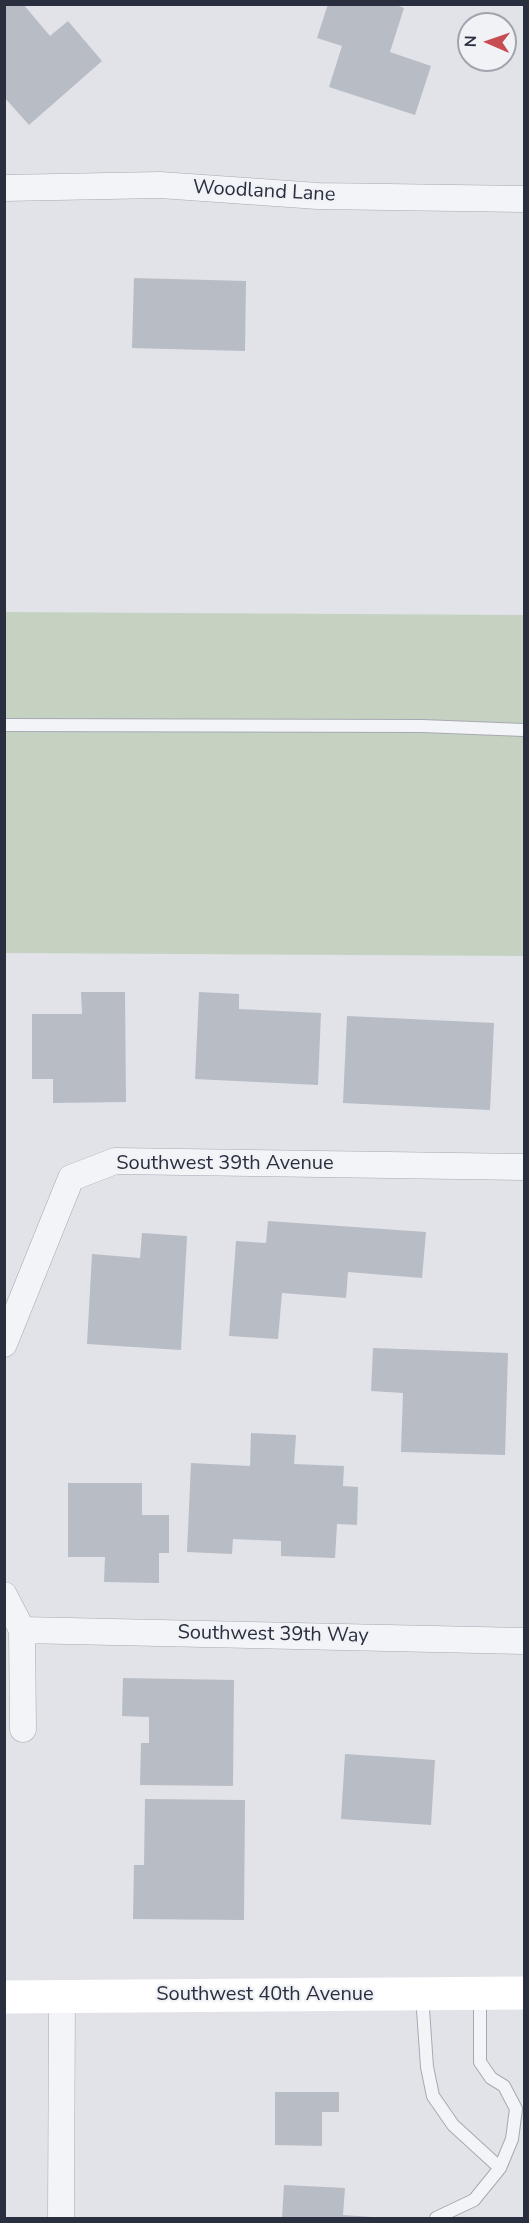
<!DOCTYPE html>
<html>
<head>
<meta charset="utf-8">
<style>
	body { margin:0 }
	#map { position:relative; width:529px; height:2223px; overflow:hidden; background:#e1e3e9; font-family:"Nunito Sans",sans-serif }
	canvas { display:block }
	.frame { position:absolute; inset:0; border:6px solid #2a2f3f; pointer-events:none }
	.north { position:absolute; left:457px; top:12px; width:60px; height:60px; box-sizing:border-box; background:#f0f2f6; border:2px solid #a1a4ad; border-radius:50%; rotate:272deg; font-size:16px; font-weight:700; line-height:24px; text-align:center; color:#2a2f3f }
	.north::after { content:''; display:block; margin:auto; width:21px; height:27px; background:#c74d52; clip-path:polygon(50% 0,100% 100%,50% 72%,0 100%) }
</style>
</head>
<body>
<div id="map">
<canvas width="529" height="2223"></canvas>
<div class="frame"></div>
<div class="north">N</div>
</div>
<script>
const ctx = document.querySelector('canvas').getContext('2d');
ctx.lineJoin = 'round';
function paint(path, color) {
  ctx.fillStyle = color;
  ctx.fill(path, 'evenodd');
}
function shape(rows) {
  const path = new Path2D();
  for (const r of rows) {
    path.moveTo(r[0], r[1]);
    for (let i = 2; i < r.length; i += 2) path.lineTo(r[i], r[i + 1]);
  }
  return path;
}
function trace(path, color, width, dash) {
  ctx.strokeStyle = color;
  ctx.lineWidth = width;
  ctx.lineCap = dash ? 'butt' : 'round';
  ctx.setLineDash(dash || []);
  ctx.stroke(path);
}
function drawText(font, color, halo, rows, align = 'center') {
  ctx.font = font + ' "Nunito Sans",sans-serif';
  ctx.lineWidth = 4.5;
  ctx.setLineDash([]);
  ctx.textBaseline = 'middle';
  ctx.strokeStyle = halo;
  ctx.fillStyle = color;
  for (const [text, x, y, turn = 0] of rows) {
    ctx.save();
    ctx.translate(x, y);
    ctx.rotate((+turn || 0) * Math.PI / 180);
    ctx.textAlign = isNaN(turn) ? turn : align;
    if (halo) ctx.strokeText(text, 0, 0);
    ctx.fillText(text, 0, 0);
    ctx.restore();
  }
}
paint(shape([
	[5,612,524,615,524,956,5,953]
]), '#c5d2c2');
paint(shape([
	[4,4,23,4,50,36,68,21,102,61,29,125,4,97],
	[328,4,393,4,404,8,390,52,431,66,415,115,329,87,342,46,317,38],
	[134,278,246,281,245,351,132,348],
	[81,992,125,992,126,1102,53,1103,53,1079,32,1079,32,1014,82,1014],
	[199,992,239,994,239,1009,321,1013,318,1085,195,1079],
	[347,1016,494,1023,490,1110,343,1103],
	[268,1221,426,1232,422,1278,348,1272,346,1298,282,1293,278,1339,229,1336,236,1241,266,1243],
	[142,1233,187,1236,181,1350,87,1344,92,1254,140,1258],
	[373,1348,508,1353,505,1455,401,1452,403,1393,371,1391],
	[251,1433,296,1435,294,1464,344,1466,343,1486,358,1487,357,1525,337,1524,335,1558,281,1556,281,1541,233,1539,232,1554,187,1552,191,1463,250,1466],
	[68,1483,142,1483,142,1515,169,1515,169,1553,159,1553,159,1583,104,1582,105,1557,68,1557],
	[123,1678,234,1680,233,1786,140,1785,141,1743,149,1743,149,1717,122,1716],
	[345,1754,435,1760,431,1825,341,1819],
	[145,1799,245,1800,244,1920,133,1919,134,1865,144,1865],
	[275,2092,339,2092,339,2112,322,2112,322,2146,275,2145],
	[284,2185,345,2188,343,2215,372,2217,372,2218,282,2218]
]), '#b8bcc5');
const lane = shape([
	[4,725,422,726,524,730],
	[422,1995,427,2067,433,2096,453,2125,500,2168],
	[436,2218,474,2200,500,2168,512,2139,516,2109,504,2086,491,2078,480,2062,480,1996]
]);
const street = shape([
	[4,188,160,185,318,196,524,199],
	[4,1344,71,1178,115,1161,524,1167],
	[4,1595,22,1630,23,1729],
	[22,1630,524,1641],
	[61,2218,62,1997]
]);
trace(lane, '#a6a9b3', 14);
trace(street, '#a6a9b3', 27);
trace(lane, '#f3f4f7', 12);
trace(street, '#f3f4f7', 26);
trace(shape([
	[4,1997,524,1993]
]), '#fff', 33);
drawText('20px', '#2a2f3f', '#f0f2f6', [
	["Woodland Lane",264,192,3],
	["Southwest 39th Avenue",225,1164],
	["Southwest 39th Way",273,1635,1],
	["Southwest 40th Avenue",265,1995]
]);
</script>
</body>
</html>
